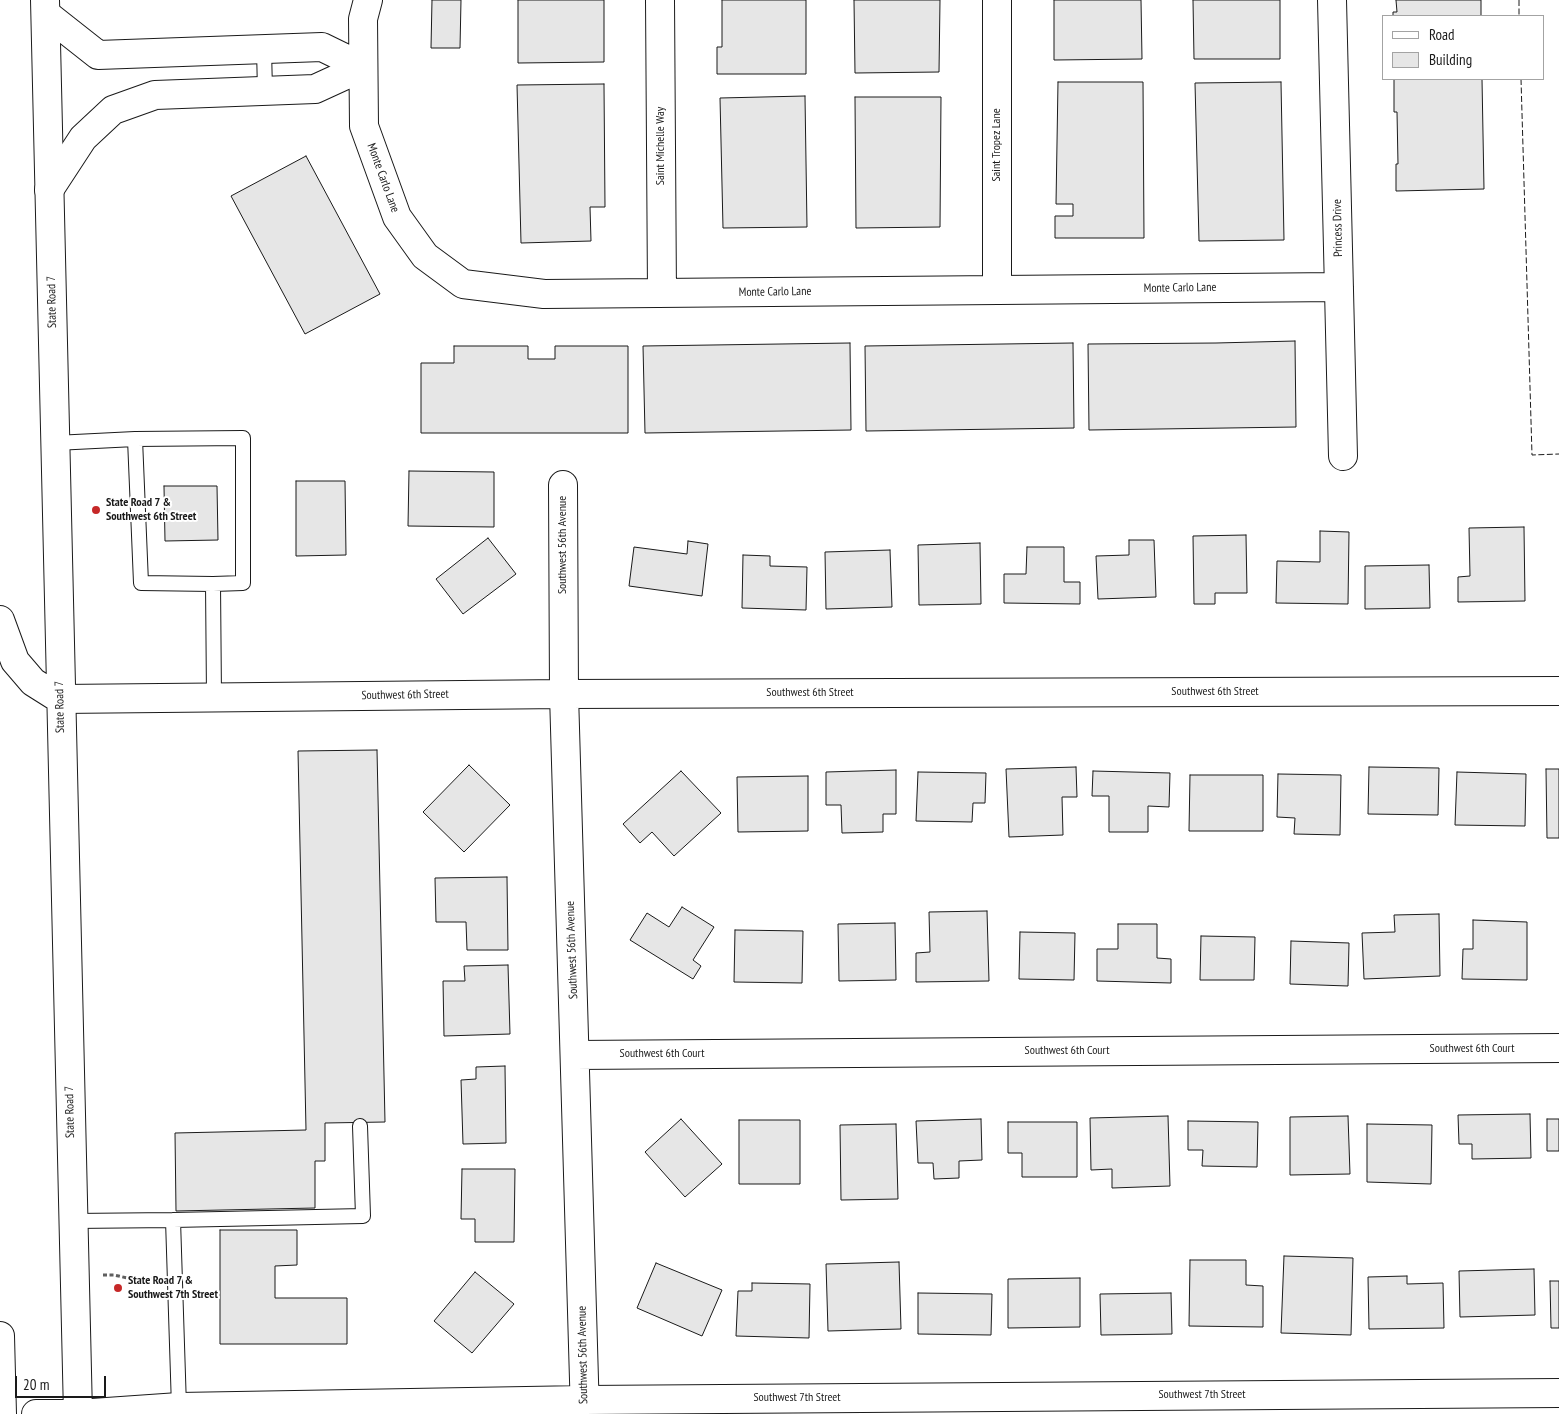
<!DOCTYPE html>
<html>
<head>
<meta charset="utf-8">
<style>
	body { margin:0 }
	#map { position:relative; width:1559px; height:1414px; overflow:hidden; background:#fff; font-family:"PT Sans Narrow",sans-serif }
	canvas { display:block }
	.legend { position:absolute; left:1382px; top:15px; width:162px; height:65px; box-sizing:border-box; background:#fff; border:1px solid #a3a3a3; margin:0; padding:6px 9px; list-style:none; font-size:15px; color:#1a1a1a }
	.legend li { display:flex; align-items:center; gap:10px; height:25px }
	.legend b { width:25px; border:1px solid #a3a3a3 }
	.scale { position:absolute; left:15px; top:1376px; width:91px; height:22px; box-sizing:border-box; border:2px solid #1a1a1a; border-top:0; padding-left:6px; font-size:15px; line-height:18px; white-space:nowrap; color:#1a1a1a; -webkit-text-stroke:4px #fff; paint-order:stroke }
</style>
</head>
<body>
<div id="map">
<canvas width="1559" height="1414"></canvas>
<ul class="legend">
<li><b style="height:6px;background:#fff"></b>Road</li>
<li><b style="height:14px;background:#e6e6e6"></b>Building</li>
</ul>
<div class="scale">20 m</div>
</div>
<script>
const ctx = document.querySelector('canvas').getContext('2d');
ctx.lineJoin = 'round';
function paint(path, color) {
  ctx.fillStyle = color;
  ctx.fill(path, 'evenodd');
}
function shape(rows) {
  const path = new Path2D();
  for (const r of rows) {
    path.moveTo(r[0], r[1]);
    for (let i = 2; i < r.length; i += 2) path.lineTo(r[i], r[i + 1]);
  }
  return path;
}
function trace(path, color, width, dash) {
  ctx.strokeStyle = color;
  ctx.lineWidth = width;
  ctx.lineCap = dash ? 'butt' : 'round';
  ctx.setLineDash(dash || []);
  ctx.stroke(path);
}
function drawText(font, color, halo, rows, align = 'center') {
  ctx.font = font + ' "PT Sans Narrow",sans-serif';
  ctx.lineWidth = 4;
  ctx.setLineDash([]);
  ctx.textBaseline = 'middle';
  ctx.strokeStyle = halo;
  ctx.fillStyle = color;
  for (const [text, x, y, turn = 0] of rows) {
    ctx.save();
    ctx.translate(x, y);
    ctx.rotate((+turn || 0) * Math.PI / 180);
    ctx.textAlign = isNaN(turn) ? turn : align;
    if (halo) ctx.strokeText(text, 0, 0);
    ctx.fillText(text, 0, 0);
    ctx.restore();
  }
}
const building = shape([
	[432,0,461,0,460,48,431,48,432,0],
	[518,0,604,0,604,62,518,63,518,0],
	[722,0,806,0,806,74,717,74,717,47,722,47,722,0],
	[854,0,940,0,939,72,855,73,854,0],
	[1054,0,1141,0,1142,59,1054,60,1054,0],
	[1193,0,1280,0,1280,59,1194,59,1193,0],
	[1396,0,1481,0,1481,16,1393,16,1393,12,1397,12,1396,0],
	[1394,79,1482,79,1484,189,1396,191,1396,164,1398,164,1397,112,1394,112,1394,79],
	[1058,82,1143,82,1144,238,1055,238,1055,216,1073,216,1073,204,1056,204,1058,82],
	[1281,82,1284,240,1199,241,1195,83,1281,82],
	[604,84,605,207,590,207,591,241,521,243,517,85,604,84],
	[805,96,807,227,723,228,720,98,805,96],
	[855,97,941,97,940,227,856,228,855,97],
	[306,156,380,294,305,334,231,196,306,156],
	[1295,341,1296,427,1089,430,1088,344,1216,343,1295,341],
	[850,343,851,430,645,433,643,346,850,343],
	[1073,343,1074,428,866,431,865,346,1073,343],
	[454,346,528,346,528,359,555,359,555,346,628,346,628,433,421,433,421,363,454,363,454,346],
	[409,471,494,472,494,527,408,526,409,471],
	[296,481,345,481,346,555,296,556,296,481],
	[164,486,217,486,218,540,165,541,164,486],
	[1524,527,1525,601,1458,602,1458,577,1470,576,1469,528,1524,527],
	[1320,531,1349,532,1348,604,1276,603,1277,561,1320,562,1320,531],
	[1246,535,1247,593,1215,593,1215,604,1194,604,1193,536,1246,535],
	[488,538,516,574,463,614,436,579,488,538],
	[1129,540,1154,540,1156,597,1098,599,1096,556,1129,555,1129,540],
	[688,541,708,544,702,596,629,586,634,547,687,554,688,541],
	[980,543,981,604,919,605,918,545,980,543],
	[1027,547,1064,547,1064,582,1080,582,1080,604,1004,603,1004,574,1026,574,1027,547],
	[890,550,892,607,826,609,825,552,890,550],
	[743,555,770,556,770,566,807,567,806,610,742,608,743,555],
	[1429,565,1430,608,1365,609,1365,566,1429,565],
	[377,750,385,1122,325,1123,325,1161,315,1161,315,1208,176,1211,175,1133,306,1130,298,751,377,750],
	[469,765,510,805,464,852,423,812,469,765],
	[1076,767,1077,797,1062,797,1063,835,1009,837,1006,769,1076,767],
	[1369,767,1439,768,1438,815,1368,814,1369,767],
	[1546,769,1559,769,1559,838,1547,838,1546,769],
	[896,770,896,814,883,814,883,832,842,833,841,805,826,805,826,772,896,770],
	[681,771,721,813,674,856,652,832,640,843,623,824,681,771],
	[1093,771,1170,773,1169,807,1148,806,1148,832,1109,832,1109,796,1092,796,1093,771],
	[918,772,986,773,985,803,973,803,972,822,916,821,918,772],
	[1457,772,1526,774,1525,826,1455,825,1457,772],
	[1278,774,1341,775,1340,835,1294,834,1295,818,1277,817,1278,774],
	[1190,775,1263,775,1263,831,1189,831,1190,775],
	[808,776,808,831,738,832,737,777,808,776],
	[507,877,508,950,467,950,466,922,436,922,435,878,507,877],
	[682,907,714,927,693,960,701,966,693,979,630,940,647,913,669,927,682,907],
	[987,911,989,981,916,982,916,953,930,952,929,912,987,911],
	[1439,914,1440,976,1364,979,1362,933,1395,932,1394,915,1439,914],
	[1473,920,1527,922,1527,980,1462,979,1463,949,1473,949,1473,920],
	[895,923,896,980,839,981,838,924,895,923],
	[1118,924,1157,924,1157,958,1171,959,1171,983,1097,981,1097,949,1118,949,1118,924],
	[735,930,803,931,802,983,734,982,735,930],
	[1020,932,1075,933,1074,980,1019,979,1020,932],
	[1201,936,1255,937,1254,980,1200,980,1201,936],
	[1291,941,1349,943,1348,986,1290,984,1291,941],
	[508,965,510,1034,444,1036,443,981,465,981,464,966,508,965],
	[505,1066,506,1143,463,1144,461,1080,476,1079,476,1067,505,1066],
	[1530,1114,1531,1158,1472,1159,1472,1144,1459,1144,1458,1115,1530,1114],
	[1168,1116,1170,1186,1112,1188,1112,1169,1091,1170,1090,1118,1168,1116],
	[1348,1116,1350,1174,1290,1175,1290,1117,1348,1116],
	[681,1119,722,1164,685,1197,645,1152,681,1119],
	[981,1119,982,1160,959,1161,959,1178,934,1179,933,1163,918,1163,916,1121,981,1119],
	[1547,1119,1559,1119,1559,1151,1547,1151,1547,1119],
	[739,1120,800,1120,800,1184,739,1184,739,1120],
	[1188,1121,1258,1122,1257,1167,1202,1166,1203,1150,1188,1150,1188,1121],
	[1008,1122,1077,1122,1077,1177,1022,1177,1022,1153,1008,1153,1008,1122],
	[896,1124,898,1199,841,1200,840,1125,896,1124],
	[1367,1124,1432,1125,1431,1184,1367,1182,1367,1124],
	[462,1169,515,1169,514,1242,475,1242,475,1219,461,1219,462,1169],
	[220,1230,297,1230,297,1265,275,1266,275,1298,347,1298,347,1344,220,1344,220,1230],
	[1284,1256,1353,1258,1351,1335,1281,1333,1284,1256],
	[1190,1260,1246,1260,1246,1285,1263,1286,1263,1327,1189,1326,1190,1260],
	[899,1262,901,1329,828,1331,826,1264,899,1262],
	[656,1263,722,1290,702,1336,637,1308,656,1263],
	[1534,1269,1535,1315,1460,1317,1459,1271,1534,1269],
	[475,1272,514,1304,472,1353,434,1321,475,1272],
	[1407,1276,1407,1284,1443,1283,1444,1328,1369,1329,1368,1277,1407,1276],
	[1080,1278,1080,1327,1008,1328,1008,1279,1080,1278],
	[1550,1281,1559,1281,1559,1328,1551,1328,1550,1281],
	[752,1283,810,1284,809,1338,736,1336,738,1291,752,1291,752,1283],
	[918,1293,992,1294,991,1335,918,1334,918,1293],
	[1171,1293,1172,1334,1101,1335,1100,1294,1171,1293]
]);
paint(building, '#e6e6e6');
trace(building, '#1a1a1a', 1);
const lane = shape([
	[264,49,265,91],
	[135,439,141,583,213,584],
	[55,443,135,439,243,438,243,583,213,584,214,697],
	[173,1220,363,1216,360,1126],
	[73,1221,173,1220,179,1407]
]);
const street = shape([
	[368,0,363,19,364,126,397,217,425,256,463,284,544,294,1339,287],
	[660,0,662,293],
	[997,0,997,290],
	[1332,0,1343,456],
	[46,14,98,55,322,47,363,67],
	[49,190,83,138,113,110,155,95,315,89,363,67],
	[563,485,564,694,585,1414],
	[60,699,564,694,1559,691],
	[575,1055,1559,1048],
	[36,1414,78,1414,179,1407,584,1400,1559,1393]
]);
const primary = shape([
	[45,0,78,1414],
	[0,620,15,661,33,682,60,699],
	[0,1336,2,1414]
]);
trace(lane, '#1a1a1a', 16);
trace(street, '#1a1a1a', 30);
trace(primary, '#1a1a1a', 30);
trace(shape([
	[103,1275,114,1275,132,1279,154,1279]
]), '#5f5f5f', 3, [4, 2.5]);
trace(lane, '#fff', 14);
trace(street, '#fff', 28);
trace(primary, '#fff', 28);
trace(shape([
	[1519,0,1519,16],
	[1521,79,1532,455,1559,454]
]), '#1a1a1a', 1, [6, 2.5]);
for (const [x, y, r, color] of [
	[96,510,5,"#c62828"],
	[118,1288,5,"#c62828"]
]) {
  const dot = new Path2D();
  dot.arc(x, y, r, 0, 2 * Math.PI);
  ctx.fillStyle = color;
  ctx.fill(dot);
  trace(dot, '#fff', 2);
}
drawText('12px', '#1a1a1a', '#fff', [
	["Saint Tropez Lane",997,145,-90],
	["Saint Michelle Way",661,146,-90],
	["Monte Carlo Lane",383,178,70],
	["Princess Drive",1338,228,-91],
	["Monte Carlo Lane",1180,288,-1],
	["Monte Carlo Lane",775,292,-1],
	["State Road 7",52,302,-91],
	["Southwest 56th Avenue",563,545,-90],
	["Southwest 6th Street",1215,692],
	["Southwest 6th Street",810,693],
	["Southwest 6th Street",405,695,-1],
	["State Road 7",60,707,-91],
	["Southwest 56th Avenue",572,950,-92],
	["Southwest 6th Court",1472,1049],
	["Southwest 6th Court",1067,1051],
	["Southwest 6th Court",662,1054],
	["State Road 7",70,1112,-91],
	["Southwest 56th Avenue",583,1355,-91],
	["Southwest 7th Street",1202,1395],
	["Southwest 7th Street",797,1398]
]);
drawText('bold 12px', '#1a1a1a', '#fff', [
	["State Road 7 &",106,503],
	["Southwest 6th Street",106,517],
	["State Road 7 &",128,1281],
	["Southwest 7th Street",128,1295]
], 'left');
</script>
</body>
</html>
